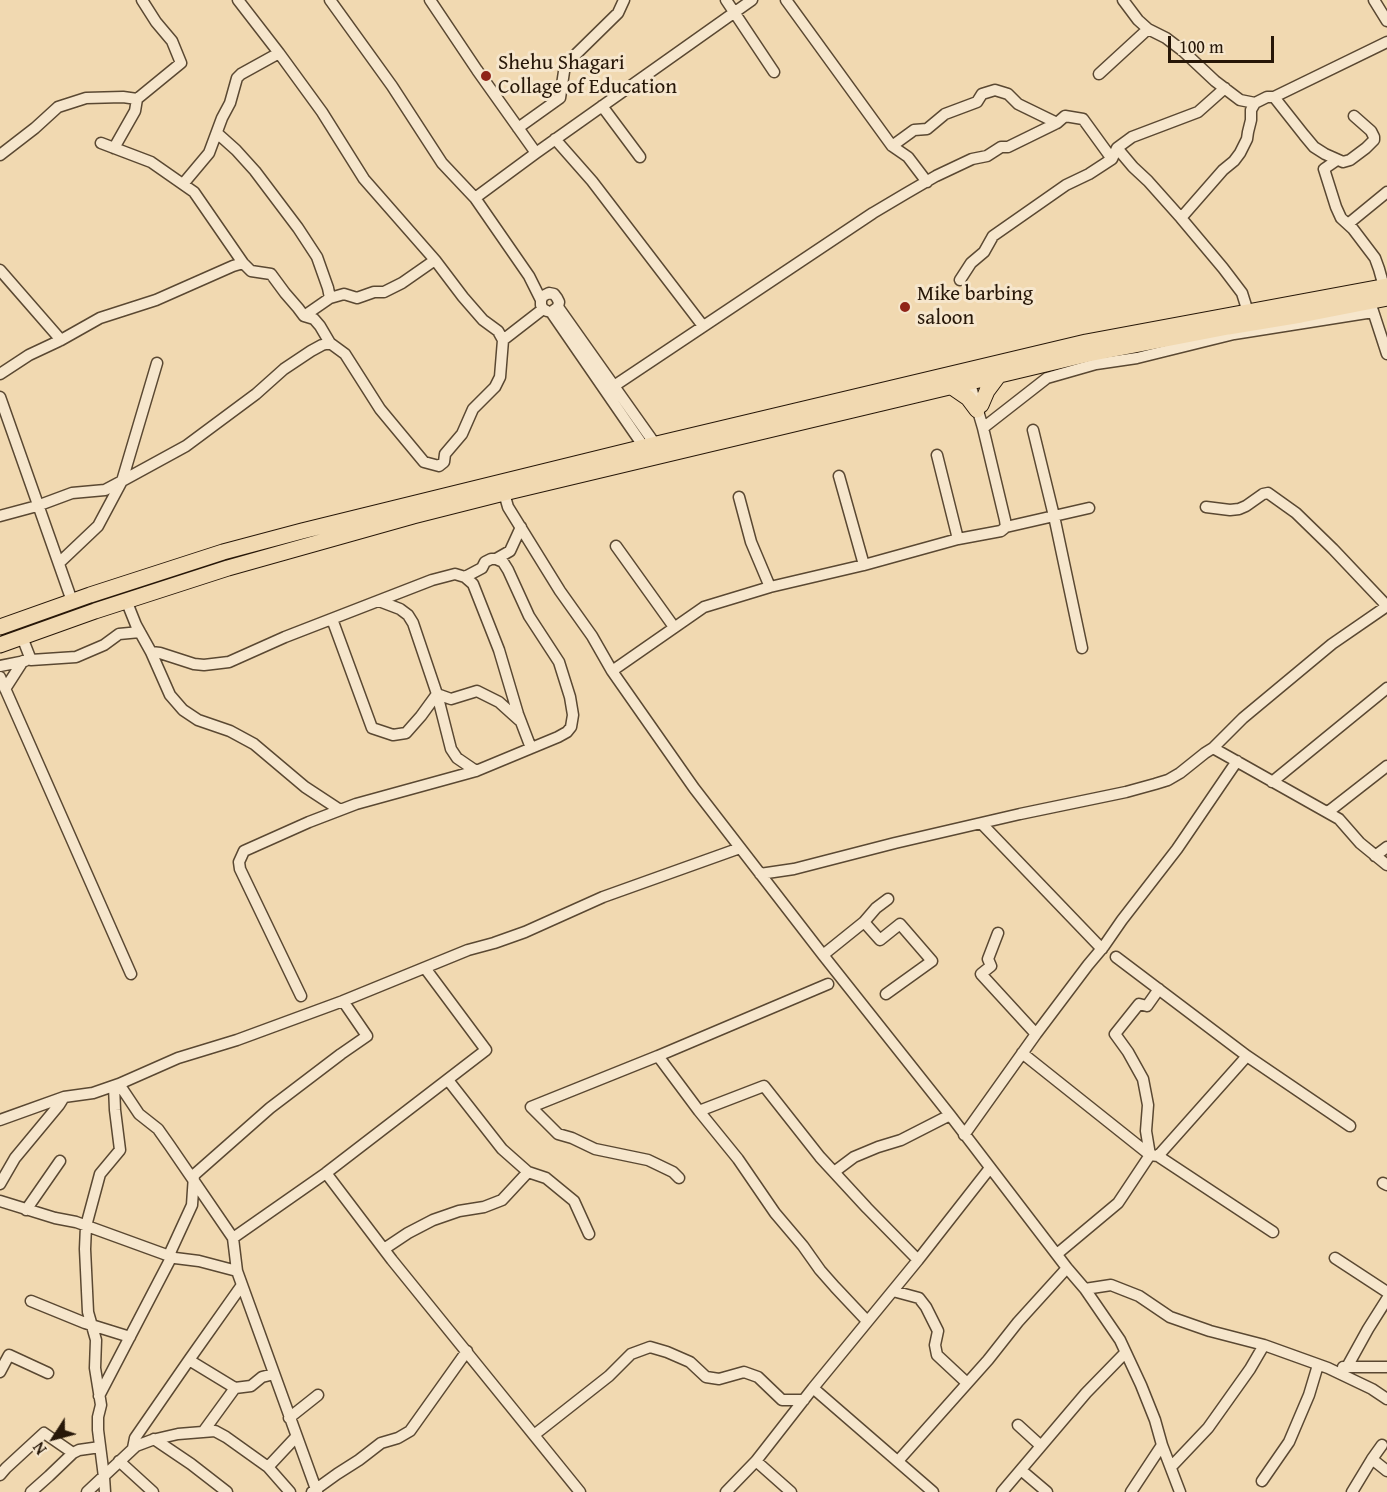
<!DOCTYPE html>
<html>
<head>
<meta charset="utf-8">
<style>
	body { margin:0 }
	#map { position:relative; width:1387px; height:1492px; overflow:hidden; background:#f1d9b1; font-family:"Gentium Book Plus",serif }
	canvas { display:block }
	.north { position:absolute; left:24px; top:1408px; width:60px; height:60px; -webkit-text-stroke:4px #f6e6cc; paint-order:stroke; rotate:234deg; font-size:16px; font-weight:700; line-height:24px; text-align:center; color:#271708 }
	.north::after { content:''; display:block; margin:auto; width:21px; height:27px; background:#271708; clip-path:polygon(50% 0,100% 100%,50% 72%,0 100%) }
	.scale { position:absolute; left:1168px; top:36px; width:106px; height:27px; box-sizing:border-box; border:3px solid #271708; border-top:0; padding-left:8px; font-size:18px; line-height:21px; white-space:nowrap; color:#271708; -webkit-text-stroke:4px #f6e6cc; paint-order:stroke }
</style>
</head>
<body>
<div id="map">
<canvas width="1387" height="1492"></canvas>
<div class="north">N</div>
<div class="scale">100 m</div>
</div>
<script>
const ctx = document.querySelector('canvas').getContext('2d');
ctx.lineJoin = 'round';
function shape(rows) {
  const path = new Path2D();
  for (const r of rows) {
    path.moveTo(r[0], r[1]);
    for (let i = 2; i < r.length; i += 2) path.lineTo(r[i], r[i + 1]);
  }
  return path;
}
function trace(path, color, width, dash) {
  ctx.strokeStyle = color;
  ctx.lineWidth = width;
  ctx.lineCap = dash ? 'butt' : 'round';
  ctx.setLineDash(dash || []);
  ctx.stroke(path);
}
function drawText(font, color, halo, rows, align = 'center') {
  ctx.font = font + ' "Gentium Book Plus",serif';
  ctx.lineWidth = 6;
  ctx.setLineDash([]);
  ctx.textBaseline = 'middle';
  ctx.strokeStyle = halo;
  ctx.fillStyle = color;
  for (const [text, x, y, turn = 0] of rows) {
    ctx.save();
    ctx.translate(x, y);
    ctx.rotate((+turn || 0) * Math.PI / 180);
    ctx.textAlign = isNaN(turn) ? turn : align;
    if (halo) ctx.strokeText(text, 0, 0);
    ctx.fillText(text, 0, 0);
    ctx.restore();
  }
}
const minor = shape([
	[238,0,279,53,322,112,364,179,435,260,463,297,483,320,498,331,503,340,543,309],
	[330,0,392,86,442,163,475,198,529,276,541,300],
	[430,0,477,70,536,153],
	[726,0,774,72],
	[786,0,892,146,908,157,927,182],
	[1123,0,1138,20,1148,29,1166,38,1183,51,1215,81,1240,100,1255,103,1267,97,1274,97,1387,42],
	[1374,0,1387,21],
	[1099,74,1148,29],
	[1274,97,1304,135,1314,147,1325,154,1343,162,1350,160,1366,148,1374,140,1374,137,1371,131,1354,116],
	[602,106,640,157],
	[518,128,560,98,565,65,618,13,624,0],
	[217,133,236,150,255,171,298,228,317,257,328,288,330,298],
	[555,139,592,181,703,326],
	[101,143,151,162,194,192,243,263,251,271,271,274,285,293,298,308,304,316,314,319,320,326,330,343,345,354,380,409,424,462,439,466,444,462,445,454,462,434,473,409,495,387,500,377,503,340],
	[892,146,914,130,927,129,945,114,977,102,982,94,995,90,1008,94,1018,104,1057,123,1065,116,1083,119,1112,159,1117,148,1132,137,1198,112,1225,88],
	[114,148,135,111,137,99,181,63,172,41,156,22,142,0],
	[1117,148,1133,167,1148,181,1181,218,1223,268,1242,293,1248,312],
	[0,155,35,128,58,107,86,98,123,97,137,99],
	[1337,160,1324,169,1336,207,1341,218,1353,229,1375,258,1379,269,1384,287],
	[183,184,209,153,222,118,230,103,237,78,241,74,279,53],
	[475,198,536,153,752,0],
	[1181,218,1223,170,1234,161,1240,153,1247,139,1248,132,1251,120,1251,110,1255,103],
	[1348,224,1387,192],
	[0,270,61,340],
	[960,280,971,263,984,252,993,236,1066,185,1089,174,1112,159],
	[558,307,655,444],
	[1372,308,1387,354],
	[551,312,558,307,559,302,557,298,554,294,549,293,543,296,541,300,541,305,543,309,547,311,551,312,644,447],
	[304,316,330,298,344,294,357,298,374,292,384,292,402,283,435,260],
	[0,374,29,355,61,340,100,318,156,300,233,266,243,263],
	[968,377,983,428,1005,520,1006,527],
	[614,386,873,213,905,194,936,176,972,159,987,156,1001,147,1008,147,1057,123],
	[0,397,72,601],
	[983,428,1047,378,1096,364,1137,358,1234,334,1373,312],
	[1033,430,1054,516,1082,648],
	[937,455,958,539],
	[839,476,864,565],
	[504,493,508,507,560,591,592,636,612,671,694,788,823,955,950,1115,1067,1268,1085,1289,1120,1340,1141,1385,1155,1420,1162,1445,1180,1492],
	[739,497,751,542,770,587],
	[1206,507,1230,510,1239,509,1246,506,1263,494,1268,493,1296,513,1333,549,1387,606],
	[0,516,37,506,72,493,105,490,122,481,157,363],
	[616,546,674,627],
	[59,563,98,526,122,481,186,446,256,394,284,369,311,351,322,345,330,343],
	[465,577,482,568,485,562,491,559,496,559,510,551,521,527],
	[126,600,136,625,151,652,170,695,183,710,198,720,230,731,254,744,305,787,340,810],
	[379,601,400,609,408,615,413,623,437,694,451,749,457,758,476,771],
	[332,619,372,728,393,735,406,733,421,716,437,694],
	[22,637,31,660,76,657,104,645,119,634,140,632],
	[151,652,160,653,194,664,204,665,229,662,285,637,432,580,455,574,465,577,473,584,499,650,518,714,531,748],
	[0,666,25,661],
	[612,671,704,607,770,587,864,565,958,539,1001,531,1006,527,1089,508],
	[0,677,131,974],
	[5,689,23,661],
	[437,694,451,699,477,691,499,702,519,720],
	[1213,748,1243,718,1332,644,1387,606],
	[1272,782,1387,688],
	[1328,812,1387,766],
	[982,824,1102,949],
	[1375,856,1387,847],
	[760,874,794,869,895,843,1020,814,1126,792,1155,784,1168,780,1180,773,1205,753,1213,748,1339,819,1360,843,1387,865],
	[864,922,880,940,900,924,932,961,886,994],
	[998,933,988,959,991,966,981,974,1036,1034],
	[823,955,864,922,876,908,888,899],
	[1116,957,1247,1056,1350,1126],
	[301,996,240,869,239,862,244,851,309,822,356,804,476,771,558,737,567,732,571,727,573,715,570,697,559,662,529,616,508,570,503,562,496,559],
	[1022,1053,1150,1155,1158,1156,1273,1232],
	[658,1056,828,984],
	[448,1080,502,1149,528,1172,546,1178,574,1201,589,1234],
	[119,1084,178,1058,237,1040,343,1001],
	[699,1111,738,1159,775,1213,803,1246,820,1270,835,1287,867,1321],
	[0,1120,64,1097,93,1093,119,1084,139,1114,158,1129,170,1146,233,1238,237,1271,317,1492],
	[964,1135,1036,1034,1088,965,1104,946,1122,920,1177,849,1237,761],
	[1158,1156,1247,1056],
	[834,1172,854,1157,878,1147,901,1140,950,1115],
	[326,1173,392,1260,580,1492],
	[679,1178,673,1172,648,1160,595,1149,572,1138,558,1134,531,1107,658,1056,699,1111,764,1086,820,1157,867,1208,918,1260],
	[1383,1183,1387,1185],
	[0,1184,15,1158,59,1105,64,1097],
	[0,1201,55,1218,76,1222,175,1258,199,1261,237,1271],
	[26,1210,60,1161],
	[233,1238,326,1173,486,1050,425,968],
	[384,1249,408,1233,433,1220,459,1211,484,1207,502,1200,528,1172],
	[1057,1254,1118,1203,1150,1155,1146,1131,1148,1105,1143,1079,1128,1052,1115,1034,1139,1004,1147,1006,1159,989],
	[169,1255,192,1205,194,1175,270,1108,341,1054,367,1036,343,1001,468,950,494,943,525,932,603,897,740,848],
	[1335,1258,1387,1292],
	[1085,1289,1111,1285,1139,1296,1170,1317,1210,1331,1264,1345,1328,1368,1372,1389,1387,1399],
	[893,1291,919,1298,926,1307,938,1331,935,1345,937,1355,967,1383],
	[31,1301,85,1323,130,1337],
	[189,1360,235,1388,251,1386,262,1377,274,1374],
	[1343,1367,1387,1367],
	[1347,1367,1368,1329,1387,1299],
	[0,1372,9,1355,48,1373],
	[813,1388,933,1492],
	[99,1396,172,1256],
	[289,1418,318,1395],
	[1018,1425,1041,1446],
	[203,1432,235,1388],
	[534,1435,609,1376,631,1354,650,1347,667,1352,690,1362,706,1377,719,1379,744,1372,758,1377,782,1400,804,1400],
	[154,1439,191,1464,227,1492],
	[133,1448,135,1438,189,1360,242,1285],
	[1372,1459,1382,1445],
	[119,1461,153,1492],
	[756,1461,791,1492],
	[898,1461,988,1360,1018,1322,1067,1268],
	[268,1467,296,1437],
	[1171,1467,1208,1428,1250,1369,1264,1345],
	[1021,1470,1047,1492],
	[0,1475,6,1468,44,1433,73,1453],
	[1262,1481,1289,1442,1309,1395,1318,1365],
	[31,1492,49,1476,73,1453,79,1450,100,1447],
	[87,1492,136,1446,152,1440,178,1434,215,1431,226,1437,268,1467,290,1492],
	[105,1492,104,1477,98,1430,98,1417,101,1405,95,1368,96,1340,88,1312,85,1249,86,1226,100,1174,120,1150,115,1110,114,1086],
	[312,1492,337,1474,359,1460,381,1443,398,1438,410,1431,467,1351],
	[726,1492,756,1461,813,1388,918,1260,990,1168],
	[1002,1492,1086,1393,1125,1353],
	[1131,1492,1162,1445],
	[1352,1492,1372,1459,1387,1471]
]);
const highway = shape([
	[952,387,968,398,977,410],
	[981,405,987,391,999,375],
	[0,627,90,595,223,552,302,531,644,447,1086,342,1387,286],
	[0,645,95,611,228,568,413,516,504,493,1088,354,1228,327,1301,315,1387,298]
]);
trace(minor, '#5a4832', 13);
trace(highway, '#271708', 17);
trace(minor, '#f6e6cc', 10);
trace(highway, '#f1d9b1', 15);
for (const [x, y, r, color] of [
	[486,76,6,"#8f2418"],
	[905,307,6,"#8f2418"]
]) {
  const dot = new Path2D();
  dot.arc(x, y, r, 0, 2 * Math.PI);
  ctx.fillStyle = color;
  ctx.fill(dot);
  trace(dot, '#f6e6cc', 2);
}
drawText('21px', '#271708', '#f6e6cc', [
	["Shehu Shagari",498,64],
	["Collage of Education",498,88],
	["Mike barbing",917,295],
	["saloon",917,319]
], 'left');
</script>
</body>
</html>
